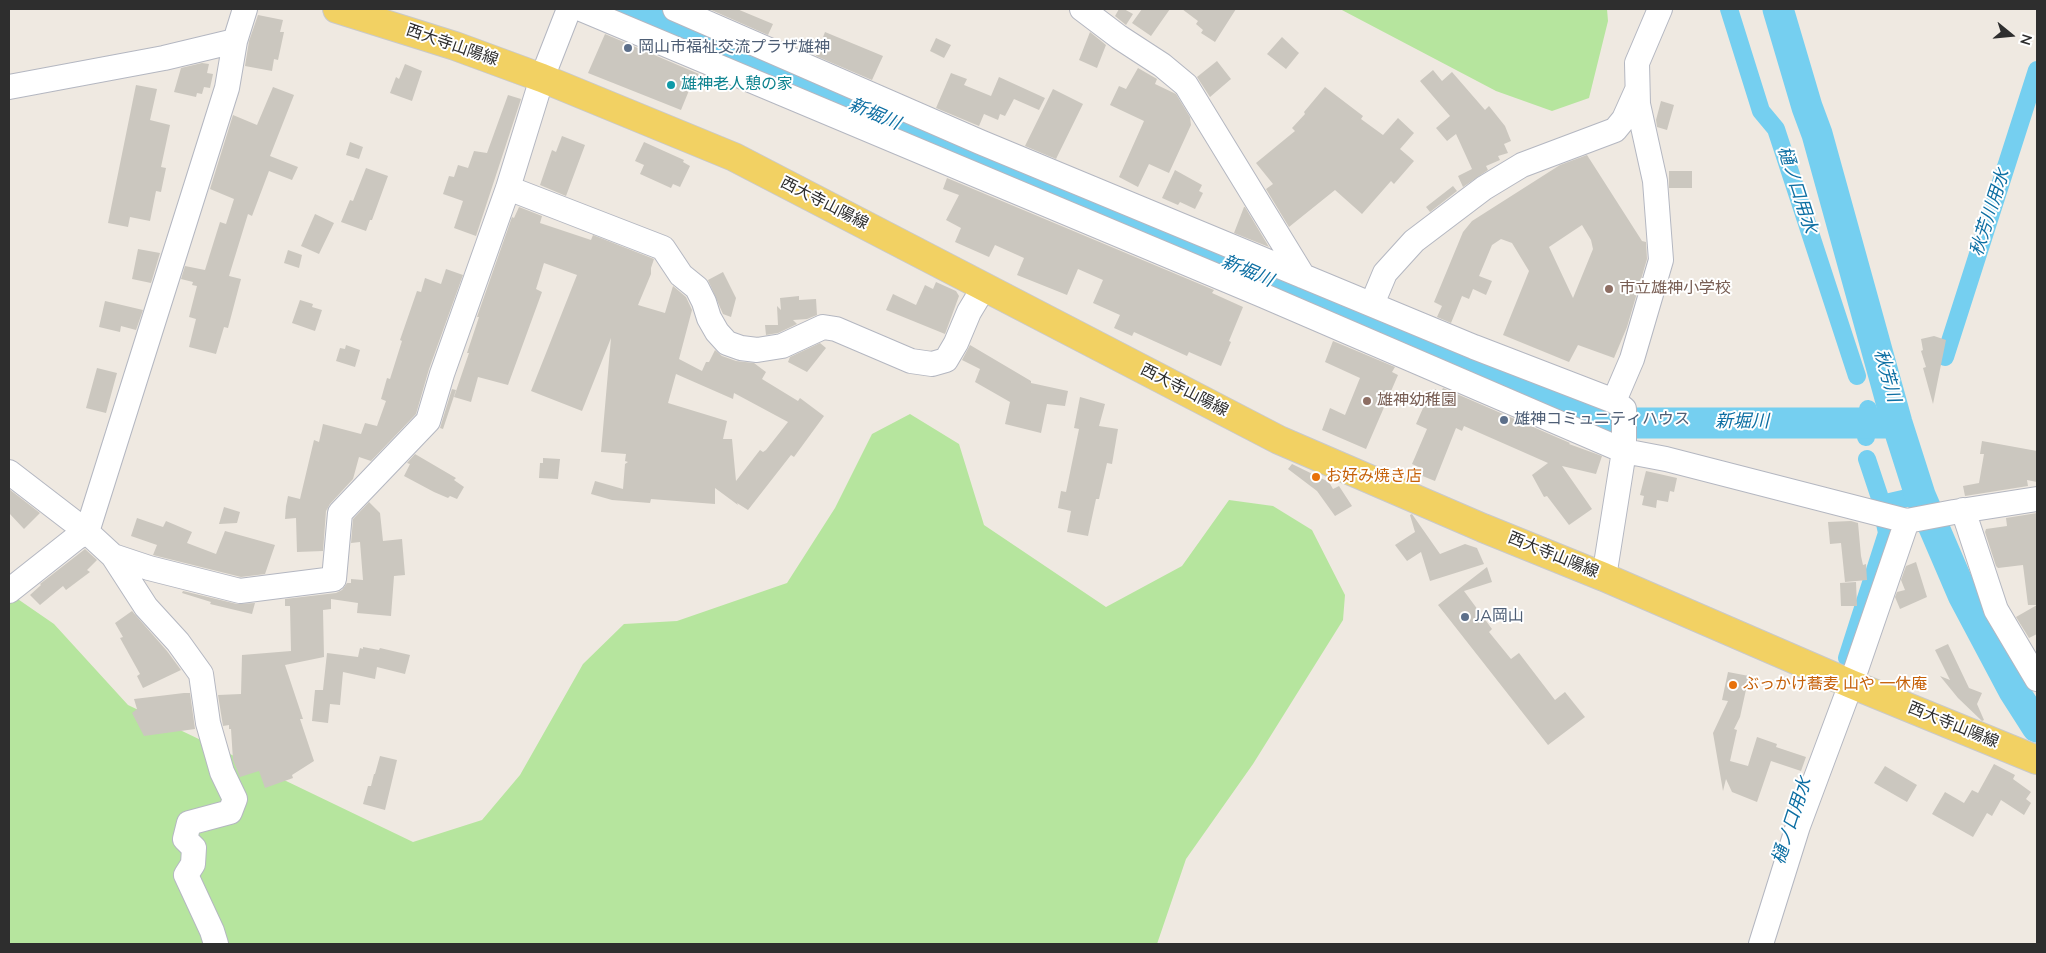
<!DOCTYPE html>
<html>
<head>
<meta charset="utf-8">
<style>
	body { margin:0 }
	#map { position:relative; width:2046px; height:953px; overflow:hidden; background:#efe9e1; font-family:"Nunito Sans",sans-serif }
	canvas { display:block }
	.frame { position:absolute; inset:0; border:10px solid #2e2e2e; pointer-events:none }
	.north { position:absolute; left:1986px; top:10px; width:50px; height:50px; -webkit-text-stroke:4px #fff; paint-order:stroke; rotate:107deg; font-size:14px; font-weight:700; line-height:20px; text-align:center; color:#2e2e2e }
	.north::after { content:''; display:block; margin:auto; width:18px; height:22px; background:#2e2e2e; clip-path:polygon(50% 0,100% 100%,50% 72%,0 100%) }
</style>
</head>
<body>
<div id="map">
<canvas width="2046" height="953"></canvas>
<div class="frame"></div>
<div class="north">N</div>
</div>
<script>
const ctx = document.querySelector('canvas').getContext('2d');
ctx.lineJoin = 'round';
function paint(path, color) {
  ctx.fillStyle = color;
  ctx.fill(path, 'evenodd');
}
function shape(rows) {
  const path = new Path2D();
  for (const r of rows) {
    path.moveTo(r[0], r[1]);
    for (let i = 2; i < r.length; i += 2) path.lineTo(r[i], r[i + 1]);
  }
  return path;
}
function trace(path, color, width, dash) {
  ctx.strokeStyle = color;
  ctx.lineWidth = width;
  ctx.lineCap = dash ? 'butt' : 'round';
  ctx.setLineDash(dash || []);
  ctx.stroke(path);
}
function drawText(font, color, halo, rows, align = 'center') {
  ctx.font = font + ' "Nunito Sans","Noto Sans JP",sans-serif';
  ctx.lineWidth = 4;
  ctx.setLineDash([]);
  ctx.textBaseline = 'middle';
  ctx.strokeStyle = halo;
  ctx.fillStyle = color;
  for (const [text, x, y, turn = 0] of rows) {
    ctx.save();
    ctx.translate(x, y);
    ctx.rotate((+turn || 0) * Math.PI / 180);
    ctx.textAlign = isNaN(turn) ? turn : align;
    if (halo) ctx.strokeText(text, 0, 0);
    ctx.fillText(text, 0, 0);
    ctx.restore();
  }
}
paint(shape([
	[1340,9,1607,9,1608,21,1589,98,1552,111,1496,91],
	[910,414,959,444,984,525,1106,607,1182,566,1229,500,1273,506,1312,530,1345,595,1343,620,1253,764,1186,859,1157,944,9,944,9,593,54,624,128,705,413,842,482,820,520,775,583,664,624,624,677,621,787,583,835,508,872,434]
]), '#b6e59e');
trace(shape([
	[1729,9,1761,111,1776,129,1857,376],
	[1945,357,2037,70],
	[1866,437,1868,409],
	[1881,504,1920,495],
	[1847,658,1887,533,1879,495,1867,459]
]), '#75cff0', 18);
trace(shape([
	[620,9,1606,423,1897,423],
	[1778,9,1807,107,1817,134,1897,423,1920,495,1963,595,2014,691,2037,727]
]), '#75cff0', 31);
paint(shape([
	[709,9,737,9,773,24,768,35],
	[1119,9,1124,9,1133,14,1126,25,1115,16],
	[1142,9,1170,9,1151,36,1132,23],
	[1182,9,1236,9,1215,42,1201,33,1203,30,1196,24,1198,21],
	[258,15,283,20,280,32,284,32,278,60,274,59,272,71,245,66,249,41],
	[825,32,883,56,872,80,816,56],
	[1090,32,1106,45,1097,68,1079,60],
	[605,34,699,74,693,89,690,88,681,110,588,73],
	[1282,37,1299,53,1286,69,1267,54],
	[936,38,951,45,944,58,930,51],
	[1217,61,1231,79,1210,97,1197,77],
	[202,63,209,64,207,73,213,74,210,88,204,87,202,94,197,93,196,97,174,92,181,68],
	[405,64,422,71,412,101,390,93,396,77,399,79],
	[1138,68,1157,79,1155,84,1176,94,1190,117,1191,125,1169,173,1149,164,1138,187,1119,177,1144,121,1110,105,1119,86,1126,89],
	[1433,70,1442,81,1452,72,1485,110,1489,106,1505,126,1511,141,1504,144,1508,153,1498,156,1500,160,1486,166,1488,170,1463,187,1458,176,1472,169,1456,134,1447,141,1436,128,1450,116,1420,81],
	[951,73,967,79,964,85,991,96,999,77,1045,98,1039,110,1014,99,1005,116,1000,114,998,120,984,114,979,126,936,108],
	[136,85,157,89,150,120,170,125,161,167,166,168,161,192,156,191,150,221,130,217,128,227,108,223],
	[273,87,294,95,270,156,298,167,292,180,269,171,252,216,248,214,229,276,241,279,228,328,224,327,216,354,189,347,196,319,189,317,197,286,192,285,193,282,181,279,185,266,205,270,220,222,226,224,234,199,210,189,233,115,257,125],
	[1325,87,1363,116,1361,119,1383,135,1398,118,1414,133,1400,149,1414,161,1394,184,1391,181,1362,214,1335,190,1289,227,1266,189,1273,184,1256,163,1295,131,1292,128,1305,114,1304,112],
	[1053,89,1083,104,1056,159,1025,146],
	[508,95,521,99,476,236,454,228,463,201,443,194,449,176,454,177,458,165,468,168,474,151,487,153],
	[1661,101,1674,105,1667,130,1657,127,1656,120],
	[562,136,585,145,566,196,540,185,552,150,556,152],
	[350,142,363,147,359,159,346,155],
	[644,142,684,160,683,162,690,166,680,187,673,184,671,188,640,174,644,165,635,161],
	[1587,155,1642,241,1646,242,1647,259,1627,327,1614,358,1578,345,1569,362,1503,335,1529,271,1512,243,1501,239,1492,245,1479,276,1492,281,1486,295,1473,289,1469,299,1462,296,1451,323,1437,317,1442,306,1434,302,1463,232,1472,221,1560,165],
	[1582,225,1591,240,1593,249,1573,298,1549,247],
	[366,168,388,176,372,220,370,220,366,231,341,222,350,200,353,201],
	[1175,170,1202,185,1199,191,1203,193,1195,209,1180,202,1178,205,1162,198],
	[1669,171,1692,171,1692,188,1669,188],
	[947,178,1214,290,1212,293,1243,307,1229,341,1231,342,1221,366,1189,352,1187,356,1134,332,1132,336,1114,328,1120,315,1093,303,1103,280,1078,269,1067,295,1017,275,1024,258,995,245,989,257,955,242,961,228,946,220,959,195,943,189],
	[1453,186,1457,191,1430,212,1426,207],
	[519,207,542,216,540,223,591,240,593,235,654,259,651,268,651,274,638,305,665,313,673,286,686,297,692,310,679,359,702,371,706,362,709,362,715,350,722,356,736,361,754,363,766,372,762,379,798,401,800,398,824,416,794,457,791,455,748,510,737,503,738,505,715,488,715,504,651,499,650,503,612,500,591,494,595,481,623,489,625,464,628,462,625,461,626,454,601,452,611,338,582,411,531,391,577,275,544,263,536,289,542,292,508,385,478,377,471,402,454,397,469,353,467,353,479,317,477,317,512,217,514,218],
	[676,374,733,399,734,393,788,422,766,450,763,452,760,450,736,481,732,439,723,439,727,421,668,403],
	[1244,207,1245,207,1269,247,1234,233],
	[315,214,334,223,319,254,301,246],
	[138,249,160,253,151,283,132,279],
	[288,250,302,255,299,268,284,263],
	[446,269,463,275,429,369,416,414,371,461,359,457,353,479,330,504,326,511,323,551,297,552,296,518,285,519,286,506,288,496,300,499,314,440,319,442,323,424,361,434,365,423,377,426,386,401,381,399,387,378,390,379,402,341,400,340,417,291,421,292,425,278,441,284],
	[723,272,736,298,731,317,723,314,708,280],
	[936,282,956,291,959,296,945,334,886,310,893,294,916,305,925,285,933,289],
	[799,296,799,300,816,299,817,315,807,319,793,320,797,324,778,333,766,335,765,325,778,325,777,306,781,310,780,298],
	[300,300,313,304,312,307,322,310,315,331,292,323],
	[105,301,143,310,136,330,121,326,120,332,99,327],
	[1934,336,1946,340,1933,404,1923,368,1926,367,1921,351,1923,350,1921,339],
	[1333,341,1395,367,1392,372,1398,375,1366,449,1322,430,1330,408,1345,415,1360,378,1325,362],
	[820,343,826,348,807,372,788,362,790,357],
	[346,345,360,350,355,367,336,361,340,348,345,349],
	[970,345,1031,381,1031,383,1068,391,1065,406,1047,404,1041,433,1005,424,1010,402,975,382,980,369,962,360],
	[97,368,117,373,106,413,86,408],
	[1443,388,1570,443,1569,444,1602,456,1596,474,1562,466,1592,509,1569,525,1547,496,1544,497,1532,475,1548,463,1464,426,1462,431,1456,428,1435,481,1420,475,1423,469,1412,464,1427,429,1416,424,1427,399,1430,401,1435,389,1441,392],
	[452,389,456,390,443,429,440,428],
	[1080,397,1105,404,1099,426,1118,429,1112,464,1107,463,1099,499,1096,499,1088,536,1067,532,1071,511,1058,508,1061,491,1066,492,1079,429,1074,428],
	[1982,441,2037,451,2037,482,2027,480,2028,486,1965,496,1963,486,1979,483,1984,454,1980,454],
	[415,454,456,478,454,480,464,487,457,499,450,496,448,498,434,492,404,476,410,464,407,463],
	[543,458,560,459,558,479,539,478,540,463,543,463],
	[1292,464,1329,482,1333,489,1339,486,1352,506,1335,516,1317,491,1288,469],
	[1646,471,1677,478,1674,492,1670,491,1668,502,1657,500,1656,508,1642,505,1644,496,1640,495],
	[9,489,40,513,24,529,9,513],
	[369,502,380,513,383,541,402,539,405,575,394,576,391,616,357,613,358,603,331,599,331,609,323,610,324,657,285,665,303,719,300,719,314,761,292,775,293,778,265,788,259,771,240,777,233,760,231,729,229,729,229,725,223,726,218,695,241,694,242,655,291,651,290,606,285,606,285,599,336,593,342,590,347,583,351,583,351,579,363,580,360,542,351,543,353,519],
	[224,507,240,512,237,523,219,524],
	[2037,513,2037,605,2028,605,2023,565,1998,568,1996,566,1985,532,1986,529,2007,526,2006,518],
	[1412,514,1440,554,1465,544,1477,548,1484,564,1430,581,1421,552,1407,561,1395,545,1415,532,1410,515],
	[137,518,163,527,166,521,192,532,187,543,216,554,225,531,275,545,265,574,241,577,153,555,157,545,131,536],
	[1851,521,1858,523,1861,556,1863,565,1866,564,1867,580,1845,582,1841,543,1830,544,1828,522],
	[85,549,97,560,87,570,90,572,66,590,63,586,40,605,30,595,41,585,40,584],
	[1916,562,1927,597,1900,609,1895,597,1897,592,1905,590,1901,580,1906,566],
	[1487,567,1492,582,1464,591,1492,629,1489,632,1511,659,1519,653,1555,700,1565,692,1585,717,1548,745,1438,605],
	[1856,582,1857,606,1841,606,1840,583],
	[183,591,237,604,255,603,252,614,210,604,211,602,182,593],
	[2037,605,2037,634,2029,638,2016,617],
	[132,611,167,651,181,670,143,688,137,676,140,674,120,638,123,637,115,623],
	[1948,644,1969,688,1982,693,1977,704,1984,720,1982,721,1958,698,1940,676,1950,680,1935,650],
	[363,647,379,650,380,648,410,655,405,674,377,667,375,679,343,672,340,705,330,704,328,723,312,721,315,690,323,690,327,653,358,657,360,648,363,649],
	[1728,672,1749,676,1740,717,1734,729,1737,730,1730,761,1748,766,1757,737,1777,744,1776,747,1806,757,1801,771,1771,761,1757,802,1732,792,1726,779,1723,791,1713,733,1728,701,1722,700],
	[184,693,190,693,195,729,144,736,132,713,137,709,134,699],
	[380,756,397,760,385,810,363,804,368,786,371,786,374,774,375,774],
	[1994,764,2015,775,2013,779,2031,792,2026,799,2031,803,2024,815,2001,800,1992,816,1987,813,1973,837,1932,814,1945,792,1964,803,1972,790,1978,793],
	[1885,766,1917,785,1907,802,1874,783]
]), '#cbc7bf');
const minor = shape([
	[581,9,1262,295,1624,451,1604,577],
	[675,9,980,142,1474,347,1614,401,1624,409,1624,451,1666,459,1907,521,1954,512,2037,499],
	[1082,9,1119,37,1162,65,1186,85,1303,276],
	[9,87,164,58,235,41],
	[508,188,663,248,681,275,697,288,704,302,709,318,717,332,727,343,741,348,757,350,782,346,823,327,836,329,911,361,932,364,946,360,956,343,969,312,984,287],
	[1372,304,1385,273,1414,241,1484,188,1522,165,1615,130,1624,119,1637,90],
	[1614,401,1632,359,1661,260,1655,181,1638,104,1637,63,1660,9],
	[9,472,87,532,113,556,149,568,240,591,334,579,340,513,428,421,442,374,508,188,542,78,569,9],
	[1963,510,1996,610,2037,679],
	[113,556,146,607,178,642,201,674,208,723,222,772,235,799,230,812,189,823,185,839,194,848,193,864,186,875,212,931,216,944],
	[9,591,76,538,87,532,227,88,235,41,245,9],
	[1761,944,1798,826,1851,684,1907,521]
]);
const major = shape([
	[337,9,455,46,542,78,734,157,1279,440,1483,528,1604,577,1851,684,2037,760]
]);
trace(minor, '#b4b7c1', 26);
trace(major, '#c9c9c9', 30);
trace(minor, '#fff', 24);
trace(major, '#f2d163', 28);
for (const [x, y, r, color] of [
	[628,48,5,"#5c6f8a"],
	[671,85,5,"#0f9aa8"],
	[1609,289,5,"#8d6e63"],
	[1367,401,5,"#8d6e63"],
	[1504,420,5,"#5c6f8a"],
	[1316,477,5,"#e8710a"],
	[1465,617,5,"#5c6f8a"],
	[1733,685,5,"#e8710a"]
]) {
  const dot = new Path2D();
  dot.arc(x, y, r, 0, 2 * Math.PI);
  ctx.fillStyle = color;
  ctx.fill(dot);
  trace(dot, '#fff', 2);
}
drawText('16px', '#2e2e2e', '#fff', [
	["西大寺山陽線",452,46,19],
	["西大寺山陽線",824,204,27],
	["西大寺山陽線",1184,391,27],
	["西大寺山陽線",1553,556,22],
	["西大寺山陽線",1953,726,22]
]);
drawText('16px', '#4e5e75', '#fff', [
	["岡山市福祉交流プラザ雄神",638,48],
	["雄神コミュニティハウス",1514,420],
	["JA岡山",1475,617]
], 'left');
drawText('16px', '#0d838f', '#fff', [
	["雄神老人憩の家",681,85]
], 'left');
drawText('16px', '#785e54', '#fff', [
	["市立雄神小学校",1619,289],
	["雄神幼稚園",1377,401]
], 'left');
drawText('16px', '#c56008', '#fff', [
	["お好み焼き店",1326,477],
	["ぶっかけ蕎麦 山や 一休庵",1743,685]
], 'left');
drawText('italic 18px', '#0d6fa3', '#fff', [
	["新堀川",874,115,23],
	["樋ノ口用水",1796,190,72],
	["秋芳川用水",1991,213,-72],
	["新堀川",1247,272,23],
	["秋芳川",1886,376,74],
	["新堀川",1742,423],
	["樋ノ口用水",1793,821,-72]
]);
</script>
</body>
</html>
